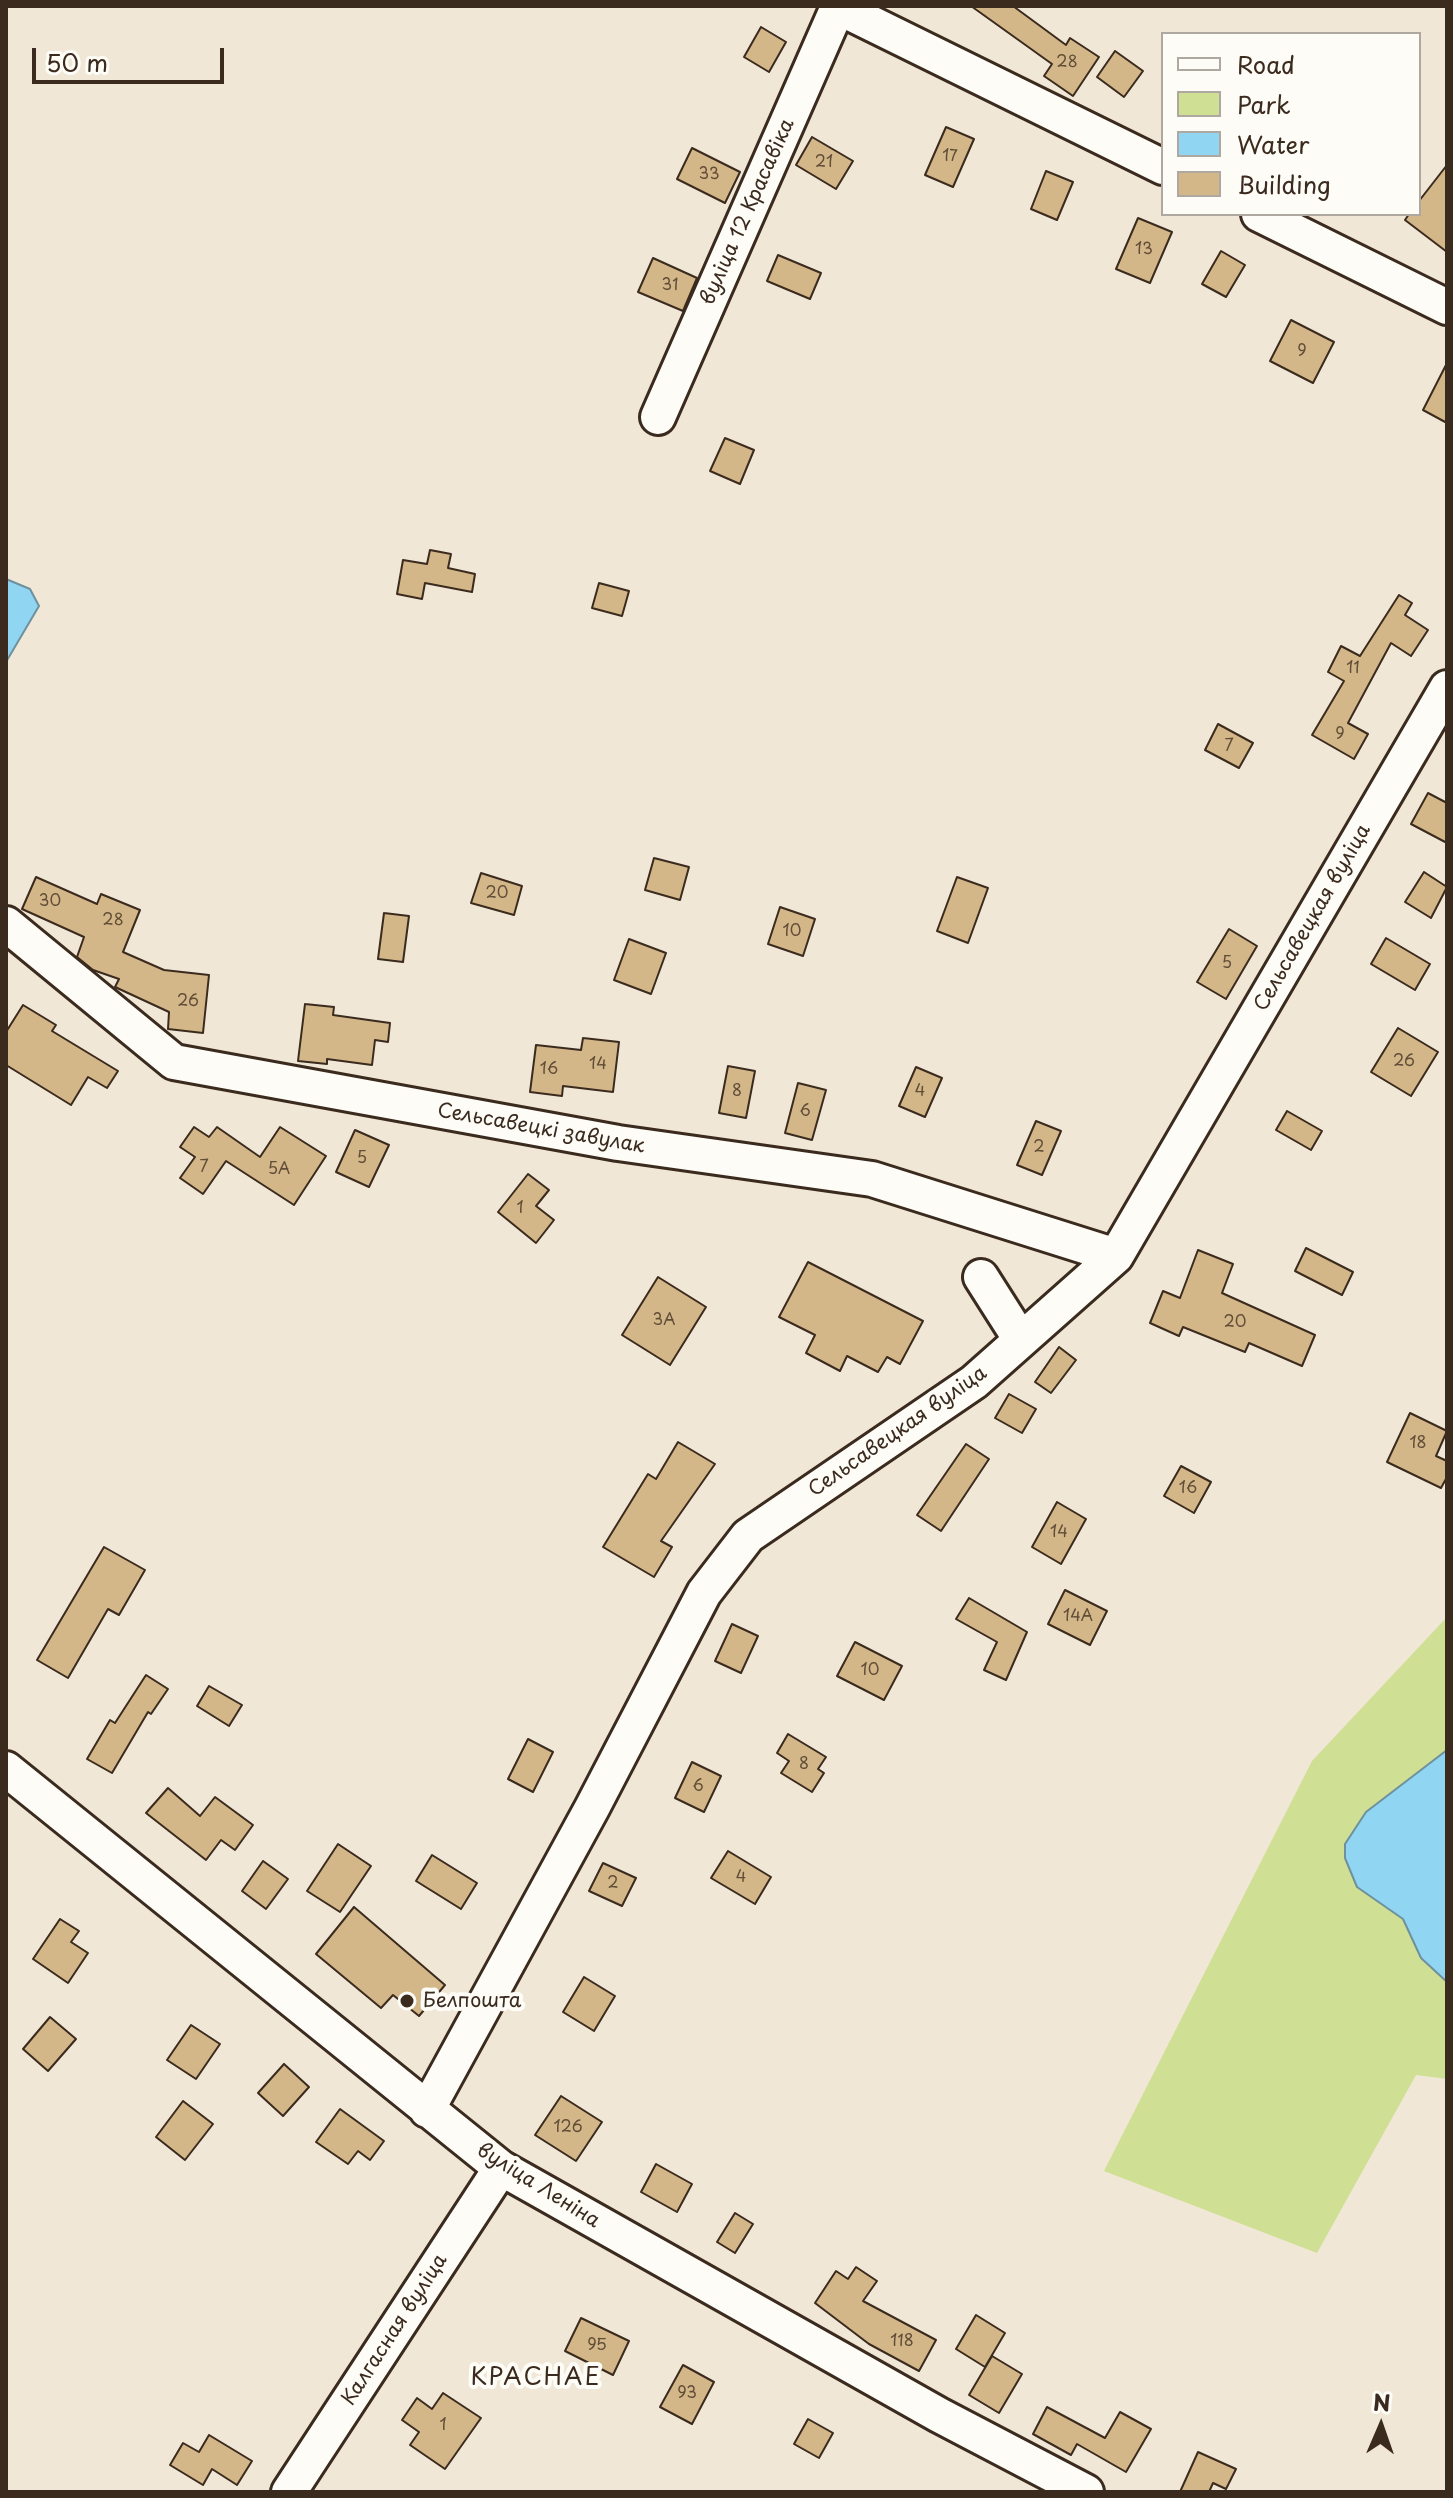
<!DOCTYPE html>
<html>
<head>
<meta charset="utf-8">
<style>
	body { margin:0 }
	#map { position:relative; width:1453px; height:2498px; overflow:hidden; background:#f0e7d6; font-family:"Playpen Sans",sans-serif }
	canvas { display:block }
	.frame { position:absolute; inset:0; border:8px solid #3b2a1e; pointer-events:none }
	.legend { position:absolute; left:1161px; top:32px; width:260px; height:184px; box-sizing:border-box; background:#fdfcf7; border:2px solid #afa8a0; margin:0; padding:10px 14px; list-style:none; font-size:24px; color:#3b2a1e }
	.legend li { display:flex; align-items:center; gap:16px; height:40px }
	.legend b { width:40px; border:2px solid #afa8a0 }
	.north { position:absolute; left:1341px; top:2386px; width:80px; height:80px; -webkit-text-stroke:6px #fdfcf7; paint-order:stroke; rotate:2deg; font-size:22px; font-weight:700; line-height:32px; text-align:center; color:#3b2a1e }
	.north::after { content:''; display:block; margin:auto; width:28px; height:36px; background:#3b2a1e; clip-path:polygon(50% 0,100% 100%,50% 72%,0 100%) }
	.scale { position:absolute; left:32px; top:48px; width:192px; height:36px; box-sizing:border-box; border:4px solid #3b2a1e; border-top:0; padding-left:10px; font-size:24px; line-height:28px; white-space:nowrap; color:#3b2a1e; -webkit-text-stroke:6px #fdfcf7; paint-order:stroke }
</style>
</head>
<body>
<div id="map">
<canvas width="1453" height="2498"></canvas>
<div class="frame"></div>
<ul class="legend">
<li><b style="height:10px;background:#fdfcf7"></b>Road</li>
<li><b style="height:22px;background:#cfdf93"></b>Park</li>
<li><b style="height:22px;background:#90d5f2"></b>Water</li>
<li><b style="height:22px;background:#d3b788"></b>Building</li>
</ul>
<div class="north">N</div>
<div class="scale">50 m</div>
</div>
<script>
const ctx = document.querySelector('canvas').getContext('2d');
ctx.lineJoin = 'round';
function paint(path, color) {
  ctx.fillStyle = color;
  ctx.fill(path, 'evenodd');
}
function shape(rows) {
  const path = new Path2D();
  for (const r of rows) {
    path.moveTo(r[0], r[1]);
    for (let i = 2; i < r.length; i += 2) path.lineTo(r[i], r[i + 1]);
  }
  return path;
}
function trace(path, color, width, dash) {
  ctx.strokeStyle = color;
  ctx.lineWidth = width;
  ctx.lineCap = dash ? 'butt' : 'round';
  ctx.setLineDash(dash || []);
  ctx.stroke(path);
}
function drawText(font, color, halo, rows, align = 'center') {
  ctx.font = font + ' "Playpen Sans",sans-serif';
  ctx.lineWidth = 8;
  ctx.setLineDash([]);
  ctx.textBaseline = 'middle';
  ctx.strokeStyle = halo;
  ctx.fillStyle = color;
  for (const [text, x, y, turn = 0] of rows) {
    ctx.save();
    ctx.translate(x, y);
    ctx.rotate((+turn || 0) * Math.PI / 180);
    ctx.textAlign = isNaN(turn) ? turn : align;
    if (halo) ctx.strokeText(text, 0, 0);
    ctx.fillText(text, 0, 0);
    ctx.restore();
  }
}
paint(shape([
	[1447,1617,1447,2079,1416,2075,1317,2253,1104,2171,1312,1761]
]), '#cfdf93');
const water = shape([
	[6,579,30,589,39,606,6,662,6,579],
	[1447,1750,1447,1982,1421,1958,1403,1919,1357,1887,1345,1858,1345,1844,1366,1812,1447,1750]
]);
paint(water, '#90d5f2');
trace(water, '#6e919d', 2);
const building = shape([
	[971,6,1013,6,1066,45,1070,38,1099,57,1073,96,1044,76,1052,64,971,6],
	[761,27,786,42,769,72,744,57,761,27],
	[1115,51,1143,71,1124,97,1097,77,1115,51],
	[946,127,974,139,953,187,925,175,946,127],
	[812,137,853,161,836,189,796,165,812,137],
	[692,148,740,172,725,203,677,179,692,148],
	[1447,165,1447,252,1405,220,1409,214,1419,214,1419,201,1447,165],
	[1046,171,1073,182,1057,220,1031,209,1046,171],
	[1138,218,1172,232,1150,283,1116,269,1138,218],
	[1221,251,1245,265,1226,297,1202,284,1221,251],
	[778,255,821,273,810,299,767,281,778,255],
	[653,258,697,278,683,311,638,292,653,258],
	[1291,320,1334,342,1313,383,1270,361,1291,320],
	[1447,363,1447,423,1423,410,1447,363],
	[725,438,754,450,740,484,710,471,725,438],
	[430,550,451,554,448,568,475,574,472,592,425,583,422,599,397,594,403,560,427,564,430,550],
	[599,583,629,591,622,616,592,608,599,583],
	[1399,595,1412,603,1405,615,1428,630,1411,656,1391,643,1348,723,1368,734,1354,759,1312,735,1344,681,1328,672,1341,646,1360,656,1399,595],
	[1218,724,1253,743,1239,768,1205,750,1218,724],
	[1428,793,1447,803,1447,843,1411,824,1428,793],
	[654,858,689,867,680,900,645,890,654,858],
	[1424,872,1447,887,1431,918,1405,902,1424,872],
	[481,873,522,886,514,915,471,903,481,873],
	[36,877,97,904,101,894,140,910,123,952,164,970,209,975,203,1033,168,1029,169,1012,115,987,119,979,93,970,77,957,84,937,22,909,36,877],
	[957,877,988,888,968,943,937,931,957,877],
	[780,907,815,919,803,956,768,944,780,907],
	[384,913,409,916,403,962,378,959,384,913],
	[1229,929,1257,946,1226,999,1197,982,1229,929],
	[1386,938,1430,964,1415,990,1371,964,1386,938],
	[629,939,666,953,651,994,614,980,629,939],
	[305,1004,334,1007,333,1015,390,1023,388,1042,375,1040,372,1065,327,1059,327,1064,298,1061,305,1004],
	[23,1005,56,1025,52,1031,118,1071,107,1088,88,1077,71,1105,6,1065,6,1032,23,1005],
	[1398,1028,1438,1052,1411,1096,1371,1072,1398,1028],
	[583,1038,619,1042,613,1092,563,1086,562,1096,530,1092,536,1045,581,1050,583,1038],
	[728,1066,755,1071,746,1118,719,1113,728,1066],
	[916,1067,942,1078,925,1117,899,1106,916,1067],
	[798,1083,826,1090,812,1140,785,1133,798,1083],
	[1287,1111,1322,1131,1311,1150,1276,1130,1287,1111],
	[1036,1121,1061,1131,1042,1175,1017,1165,1036,1121],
	[194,1127,209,1137,217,1127,260,1157,280,1127,326,1156,294,1205,226,1161,203,1194,180,1178,195,1157,180,1147,194,1127],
	[355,1130,389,1145,369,1187,336,1172,355,1130],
	[528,1174,549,1190,536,1206,554,1220,536,1243,498,1212,528,1174],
	[1306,1248,1353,1272,1342,1295,1295,1271,1306,1248],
	[1198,1250,1233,1264,1222,1293,1315,1335,1302,1366,1249,1343,1245,1352,1183,1327,1179,1336,1150,1323,1163,1291,1180,1298,1198,1250],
	[808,1262,923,1321,900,1364,887,1357,878,1372,847,1356,840,1371,806,1353,815,1335,779,1317,808,1262],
	[658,1277,706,1307,670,1365,622,1335,658,1277],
	[1059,1347,1076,1360,1051,1393,1035,1382,1059,1347],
	[1009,1394,1036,1409,1022,1433,995,1418,1009,1394],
	[1410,1413,1447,1431,1436,1456,1447,1461,1447,1477,1441,1488,1387,1462,1410,1413],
	[678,1442,715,1464,661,1541,672,1547,654,1577,603,1547,648,1474,656,1479,678,1442],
	[966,1444,989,1459,941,1531,917,1515,966,1444],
	[1181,1466,1211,1482,1194,1513,1164,1496,1181,1466],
	[1057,1502,1086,1519,1061,1564,1032,1547,1057,1502],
	[104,1547,145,1570,119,1615,108,1609,68,1678,37,1660,104,1547],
	[1065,1590,1107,1611,1090,1645,1048,1624,1065,1590],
	[969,1598,1027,1632,1006,1680,984,1670,997,1642,956,1619,969,1598],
	[732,1624,758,1636,741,1673,715,1661,732,1624],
	[855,1642,902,1666,884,1700,837,1676,855,1642],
	[146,1675,168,1689,151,1714,148,1712,112,1773,87,1759,110,1720,115,1723,146,1675],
	[209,1686,242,1705,229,1726,197,1706,209,1686],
	[788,1734,826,1757,818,1769,824,1773,812,1792,781,1773,789,1761,777,1753,788,1734],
	[528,1739,553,1752,533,1792,508,1779,528,1739],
	[692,1762,721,1776,704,1812,675,1798,692,1762],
	[168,1788,200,1816,215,1797,253,1825,235,1850,221,1840,206,1860,146,1813,168,1788],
	[338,1844,371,1866,340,1912,307,1891,338,1844],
	[728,1851,771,1877,755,1904,711,1878,728,1851],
	[432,1855,477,1883,461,1909,416,1881,432,1855],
	[263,1861,288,1879,266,1909,242,1891,263,1861],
	[603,1863,636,1878,622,1906,589,1891,603,1863],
	[354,1907,445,1985,419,2016,393,1995,381,2008,316,1954,354,1907],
	[60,1919,79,1931,71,1942,88,1953,68,1983,33,1959,60,1919],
	[584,1977,615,1996,594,2031,563,2012,584,1977],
	[50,2017,76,2039,48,2071,23,2049,50,2017],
	[191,2025,220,2044,196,2079,167,2060,191,2025],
	[284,2064,309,2087,283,2116,258,2093,284,2064],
	[561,2096,602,2122,576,2161,535,2135,561,2096],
	[183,2101,213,2124,185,2160,156,2137,183,2101],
	[340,2109,384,2141,370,2160,358,2151,348,2164,316,2142,340,2109],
	[656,2164,692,2184,677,2212,641,2192,656,2164],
	[735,2213,753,2224,735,2253,717,2242,735,2213],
	[856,2267,877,2281,863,2301,936,2340,919,2371,869,2344,815,2303,836,2271,848,2279,856,2267],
	[976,2315,1005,2333,985,2367,956,2349,976,2315],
	[581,2318,629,2341,613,2375,565,2351,581,2318],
	[992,2356,1022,2374,999,2413,969,2395,992,2356],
	[683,2365,714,2382,692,2424,660,2407,683,2365],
	[443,2393,481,2418,445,2469,410,2445,419,2432,402,2420,417,2398,432,2409,443,2393],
	[1047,2407,1105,2438,1120,2412,1151,2429,1126,2472,1077,2444,1071,2455,1033,2434,1047,2407],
	[808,2419,833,2433,819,2458,794,2444,808,2419],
	[209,2435,252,2461,237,2485,212,2469,203,2485,170,2465,183,2443,199,2452,209,2435],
	[1198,2452,1236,2469,1226,2489,1213,2483,1209,2492,1180,2492,1198,2452]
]);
paint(building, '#d3b788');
trace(building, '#3b2a1e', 2);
const minor = shape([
	[836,6,1163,167],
	[1259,214,1447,307],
	[658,417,838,7],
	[6,924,174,1062,618,1143,872,1179,1116,1256],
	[981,1277,1021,1340],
	[6,1769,501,2168,939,2415,1086,2492],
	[427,2110,592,1808,704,1593,748,1536,974,1382,1116,1256,1447,688],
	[289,2492,501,2168]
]);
trace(minor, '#3b2a1e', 40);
trace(minor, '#fdfcf7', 34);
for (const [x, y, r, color] of [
	[407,2001,8,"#3b2a1e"]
]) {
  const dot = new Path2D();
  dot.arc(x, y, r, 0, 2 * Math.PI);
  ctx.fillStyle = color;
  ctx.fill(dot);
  trace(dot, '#fdfcf7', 3);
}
drawText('16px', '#614d38', null, [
	["28",1067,63],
	["17",950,157],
	["21",824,163],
	["33",709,175],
	["13",1144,250],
	["31",670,286],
	["9",1302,352],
	["11",1353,669],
	["9",1340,735],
	["7",1229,747],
	["20",497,894],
	["30",50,902],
	["28",113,921],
	["10",792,932],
	["5",1227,964],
	["26",188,1002],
	["26",1404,1062],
	["14",598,1065],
	["16",549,1070],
	["8",737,1092],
	["4",920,1092],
	["6",805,1112],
	["2",1039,1148],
	["5",362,1159],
	["7",204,1168],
	["5А",279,1170],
	["1",520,1209],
	["3А",664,1321],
	["20",1235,1323],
	["18",1418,1444],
	["16",1188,1489],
	["14",1059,1533],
	["14А",1078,1617],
	["10",870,1671],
	["8",804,1765],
	["6",698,1787],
	["4",741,1878],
	["2",613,1884],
	["126",568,2128],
	["118",902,2342],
	["95",597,2346],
	["93",687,2394],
	["1",443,2426]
]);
drawText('20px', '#3b2a1e', '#fdfcf7', [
	["вуліца 12 Красавіка",748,212,-66],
	["Сельсавецкая вуліца",1313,918,-60],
	["Сельсавецкі завулак",541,1129,10],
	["Сельсавецкая вуліца",898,1432,-35],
	["вуліца Леніна",538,2186,32],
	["Калгасная вуліца",395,2330,-57]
]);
drawText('20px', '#3b2a1e', '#fdfcf7', [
	["Белпошта",423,2001]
], 'left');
ctx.letterSpacing = '2px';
drawText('24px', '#3b2a1e', '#fdfcf7', [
	["КРАСНАЕ",536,2378]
]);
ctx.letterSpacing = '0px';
</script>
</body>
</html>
